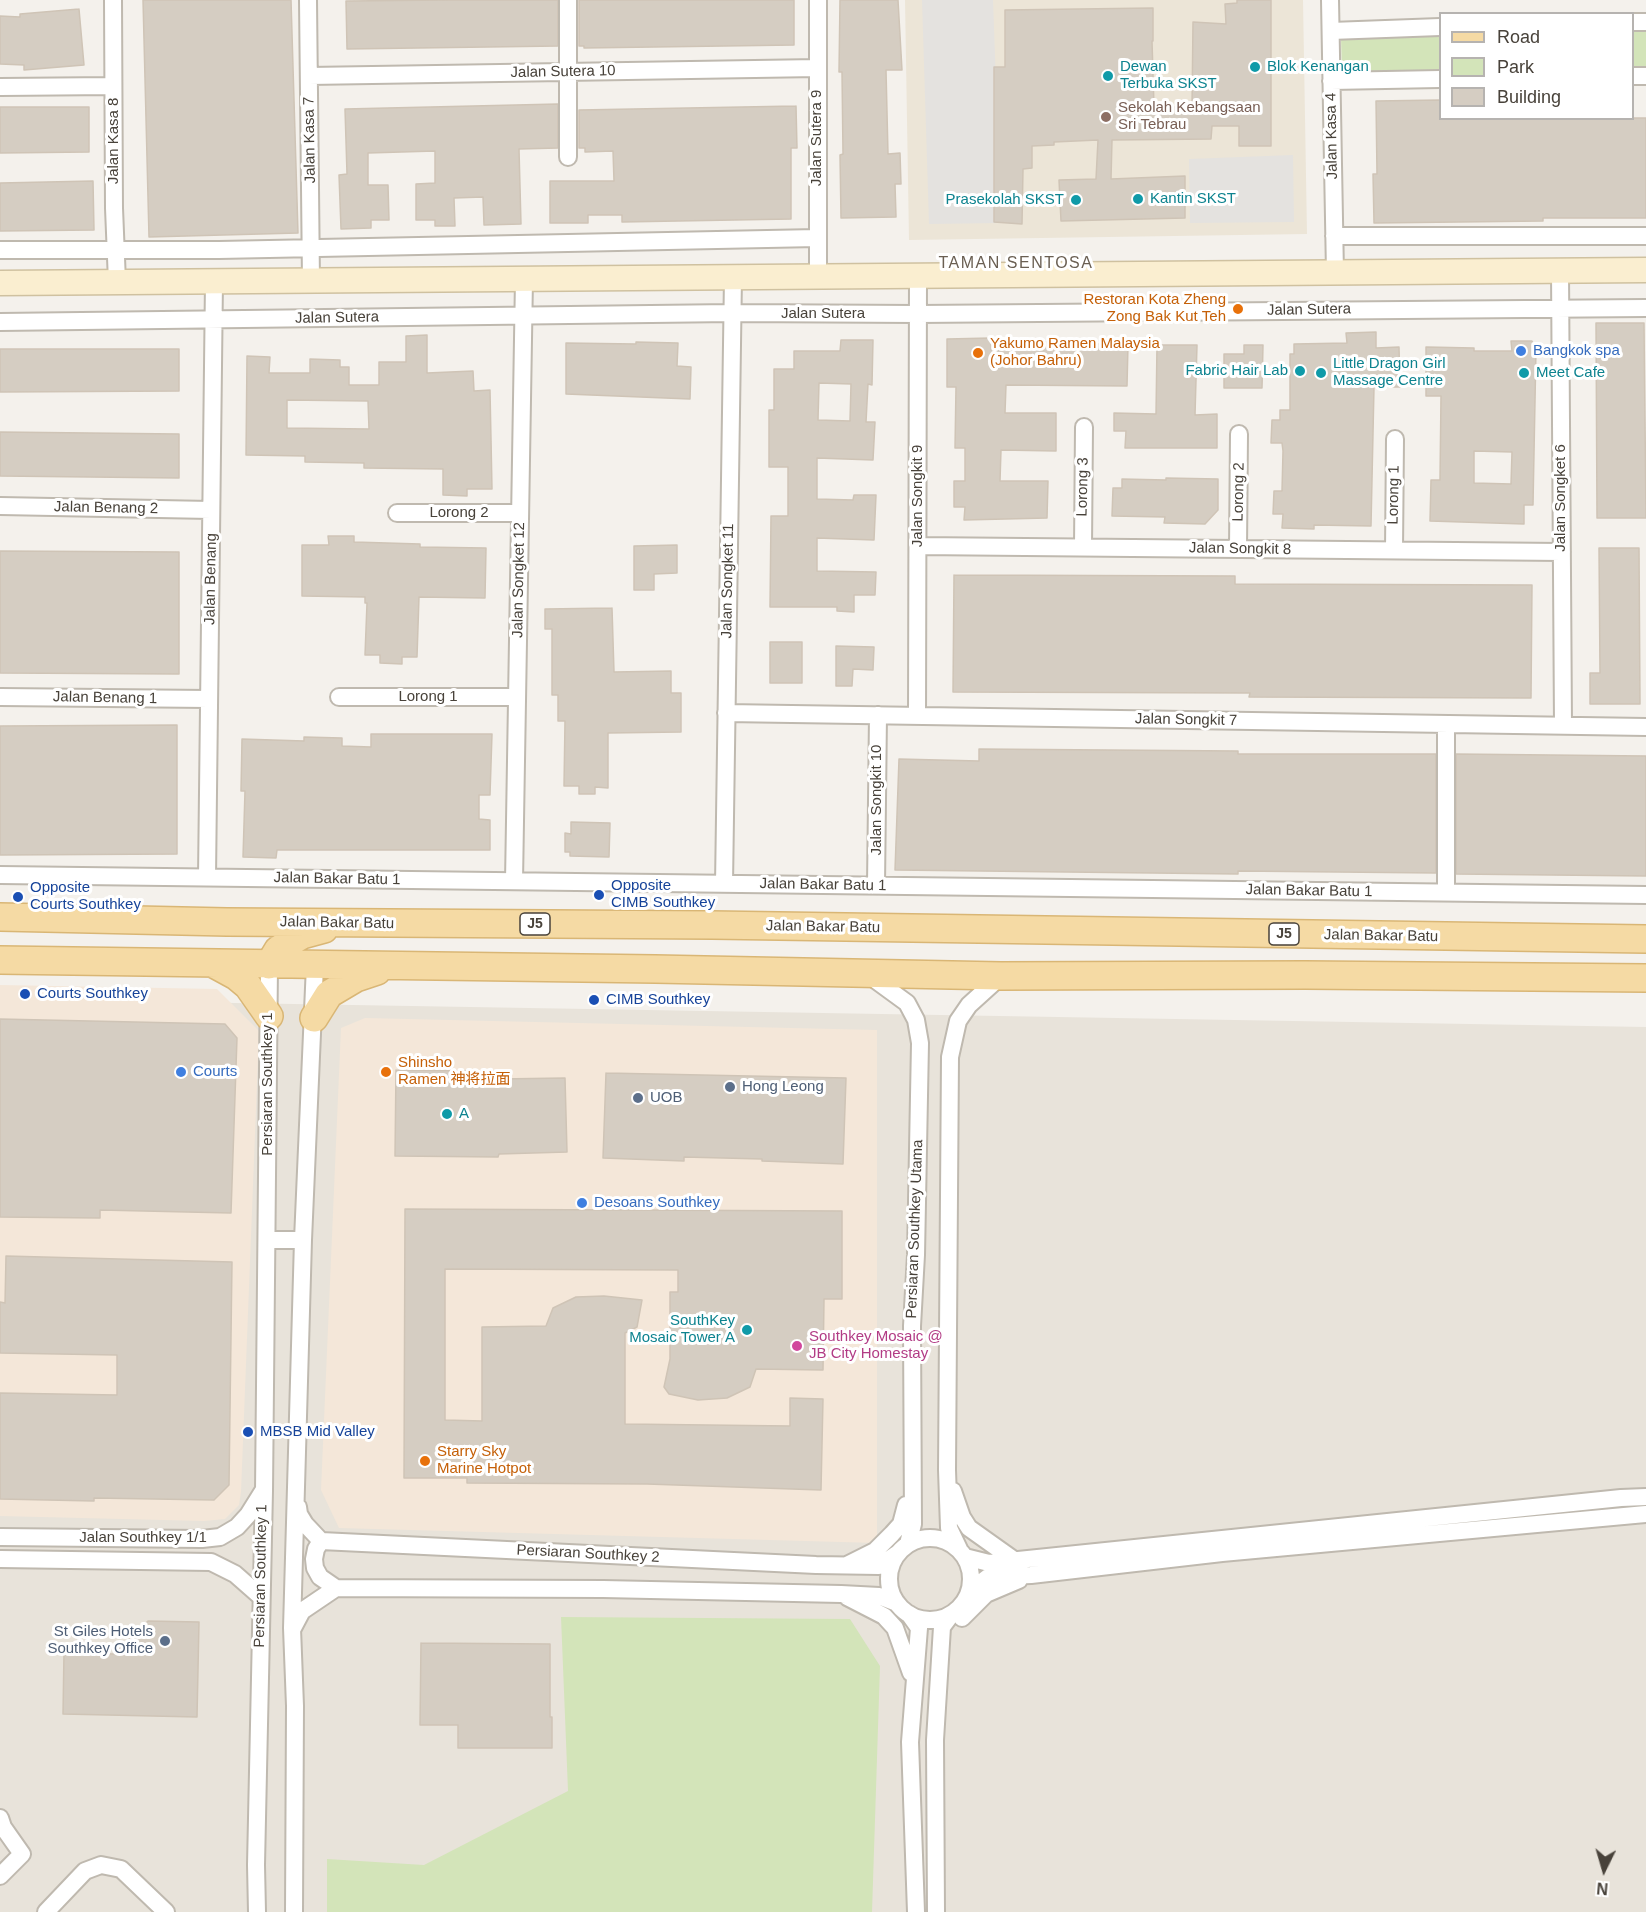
<!DOCTYPE html>
<html>
<head>
<meta charset="utf-8">
<style>
	body { margin:0 }
	#map { position:relative; width:1646px; height:1912px; overflow:hidden; background:#f4f1ec; font-family:Arial,sans-serif }
	canvas { display:block }
	.legend { position:absolute; left:1439px; top:12px; width:195px; height:108px; box-sizing:border-box; background:#fff; border:2px solid #b6b3b0; margin:0; padding:8px 10px; list-style:none; font-size:18px; color:#48423a }
	.legend li { display:flex; align-items:center; gap:12px; height:30px }
	.legend b { width:30px; border:2px solid #b6b3b0 }
	.north { position:absolute; left:1574px; top:1840px; width:60px; height:60px; -webkit-text-stroke:4px #fff; paint-order:stroke; rotate:185deg; font-size:16px; font-weight:700; line-height:24px; text-align:center; color:#48423a }
	.north::after { content:''; display:block; margin:auto; width:21px; height:27px; background:#48423a; clip-path:polygon(50% 0,100% 100%,50% 72%,0 100%) }
</style>
</head>
<body>
<div id="map">
<canvas width="1646" height="1912"></canvas>
<ul class="legend">
<li><b style="height:8px;background:#f5daa4"></b>Road</li>
<li><b style="height:16px;background:#d3e4b9"></b>Park</li>
<li><b style="height:16px;background:#d5cdc2"></b>Building</li>
</ul>
<div class="north">N</div>
</div>
<script>
const ctx = document.querySelector('canvas').getContext('2d');
ctx.lineJoin = 'round';
function paint(path, color) {
  ctx.fillStyle = color;
  ctx.fill(path, 'evenodd');
}
function shape(rows) {
  const path = new Path2D();
  for (const r of rows) {
    if (r.length === 3) {
      path.moveTo(r[0] + r[2], r[1]);
      path.arc(r[0], r[1], r[2], 0, 2 * Math.PI);
      continue;
    }
    path.moveTo(r[0], r[1]);
    for (let i = 2; i < r.length; i += 2) path.lineTo(r[i], r[i + 1]);
  }
  return path;
}
function trace(path, color, width, dash) {
  ctx.strokeStyle = color;
  ctx.lineWidth = width;
  ctx.lineCap = dash ? 'butt' : 'round';
  ctx.setLineDash(dash || []);
  ctx.stroke(path);
}
function drawText(font, color, halo, rows, align = 'center') {
  ctx.font = font + ' Arial,"Noto Sans SC",sans-serif';
  ctx.lineWidth = 6;
  ctx.setLineDash([]);
  ctx.textBaseline = 'middle';
  ctx.strokeStyle = halo;
  ctx.fillStyle = color;
  for (const [text, x, y, turn = 0] of rows) {
    ctx.save();
    ctx.translate(x, y);
    ctx.rotate((+turn || 0) * Math.PI / 180);
    ctx.textAlign = isNaN(turn) ? turn : align;
    if (halo) ctx.strokeText(text, 0, 0);
    ctx.fillText(text, 0, 0);
    ctx.restore();
  }
}
paint(shape([
	[0,999,1646,1027,1646,1912,0,1912]
]), '#e8e3da');
paint(shape([
	[0,985,217,989,259,1031,241,1492,239,1505,225,1519,204,1521,0,1516],
	[365,1018,877,1030,877,1543,339,1528,321,1490,341,1028]
]), '#f4e7d9');
paint(shape([
	[905,0,1303,0,1307,234,909,240]
]), '#ece5d7');
paint(shape([
	[1633,32,1646,32,1646,67,1633,67],
	[1440,36,1440,72,1342,74,1341,39],
	[561,1617,850,1619,880,1666,872,1912,327,1912,327,1859,424,1865,568,1791]
]), '#d3e4b9');
paint(shape([
	[922,0,993,0,1001,223,929,224],
	[1293,155,1294,222,1190,223,1189,159]
]), '#e4e2df');
const building = shape([
	[143,0,291,0,298,233,149,237,143,0],
	[448,0,558,0,558,46,347,49,346,1,448,0],
	[579,0,794,0,794,45,584,48,584,46,579,46,579,0],
	[840,0,898,0,902,70,886,70,888,154,900,153,901,184,895,184,896,217,841,218,840,155,843,154,842,72,839,72,840,0],
	[1237,0,1271,0,1271,146,1239,146,1239,126,1212,126,1211,139,1112,140,1111,179,1185,176,1185,218,1061,221,1059,180,1096,179,1098,140,1054,142,1054,145,1032,146,1032,168,1023,169,1022,224,994,222,994,67,1005,67,1005,10,1153,8,1153,41,1152,41,1154,107,1192,107,1193,22,1226,24,1225,4,1237,3,1237,0],
	[79,9,84,65,24,70,24,65,0,64,0,16,20,17,20,14,79,9],
	[1440,100,1440,118,1646,118,1646,218,1543,218,1543,221,1374,223,1373,174,1377,174,1376,101,1440,100],
	[558,104,558,148,519,149,521,224,484,225,483,197,454,198,455,226,435,226,435,220,416,220,416,184,435,183,435,151,368,153,368,185,388,185,389,220,371,220,371,228,341,229,339,175,347,174,345,109,558,104],
	[796,106,797,148,791,148,791,219,622,222,622,215,588,215,588,223,550,223,550,181,614,181,613,151,585,152,585,148,579,148,579,110,796,106],
	[0,107,89,107,89,152,0,153,0,107],
	[93,181,94,230,0,231,0,183,93,181],
	[1596,323,1644,323,1646,518,1597,518,1596,323],
	[1376,332,1376,348,1399,347,1400,387,1374,387,1371,526,1314,525,1314,529,1282,528,1283,514,1273,514,1274,491,1282,491,1283,451,1282,443,1271,443,1272,420,1280,420,1280,410,1290,410,1290,354,1294,354,1294,344,1347,343,1346,333,1376,332],
	[427,335,427,373,473,371,474,391,490,390,492,489,467,489,467,496,443,495,443,469,364,468,364,463,305,462,305,456,246,455,247,356,270,357,269,373,310,373,310,359,340,360,340,367,349,367,349,385,379,385,379,362,406,362,406,336,427,335],
	[287,400,368,401,369,429,287,428,287,400],
	[991,338,991,350,1022,350,1022,341,1128,345,1127,386,1006,385,1005,413,1056,413,1056,451,1001,450,1000,481,1048,481,1047,518,964,520,965,507,954,507,954,481,965,481,965,448,955,448,956,387,947,387,947,339,991,338],
	[841,340,873,340,872,385,868,384,866,422,875,422,873,460,817,458,817,499,853,500,854,495,876,495,874,540,817,538,817,571,876,572,875,595,854,595,854,612,837,611,837,607,770,607,771,516,788,516,788,467,769,467,769,410,774,410,774,369,794,369,794,351,840,351,841,340],
	[819,383,851,384,850,421,818,420,819,383],
	[1511,341,1532,341,1536,349,1533,505,1524,505,1524,524,1430,521,1431,480,1440,480,1441,396,1426,396,1426,347,1474,348,1474,351,1512,351,1511,341],
	[1474,451,1512,452,1511,484,1474,483,1474,451],
	[636,342,678,343,677,366,691,367,690,399,566,394,566,343,636,344,636,342],
	[1157,345,1197,345,1195,415,1217,414,1217,448,1125,448,1126,431,1114,431,1114,413,1156,414,1157,345],
	[1244,345,1263,345,1262,388,1224,388,1224,354,1244,354,1244,345],
	[0,349,179,349,179,391,0,392,0,349],
	[0,432,179,434,179,478,0,476,0,432],
	[1166,478,1218,479,1218,510,1205,524,1164,523,1165,517,1112,516,1113,488,1122,488,1122,479,1166,480,1166,478],
	[328,536,354,536,354,542,420,544,420,547,486,548,485,598,419,597,417,657,402,657,402,664,380,663,380,655,365,655,367,603,365,603,365,597,302,596,302,545,329,545,328,536],
	[677,545,677,573,654,574,654,590,634,590,634,546,677,545],
	[1599,548,1639,548,1640,704,1590,704,1590,673,1600,673,1599,548],
	[0,551,179,552,179,674,0,673,0,551],
	[954,575,1235,576,1235,584,1532,585,1531,698,1249,697,1250,693,953,692,954,575],
	[612,608,614,672,671,671,671,693,681,693,681,732,608,733,608,788,595,787,595,794,579,794,579,786,564,786,565,721,558,721,558,695,552,695,552,629,545,629,545,609,612,608],
	[770,642,802,642,802,683,770,683,770,642],
	[836,646,874,647,873,670,853,669,852,686,836,686,836,646],
	[177,725,177,854,0,855,0,726,177,725],
	[371,734,492,734,490,795,479,795,479,819,490,820,490,850,277,850,276,858,243,857,245,791,241,791,242,739,304,741,304,737,342,738,342,746,371,747,371,734],
	[979,749,1238,751,1238,754,1436,754,1436,873,1238,871,1238,874,895,870,899,759,979,761,979,749],
	[1456,754,1646,756,1646,876,1456,874,1456,754],
	[571,822,610,823,609,857,570,856,570,852,565,852,565,833,571,834,571,822],
	[0,1019,225,1024,237,1038,231,1213,100,1210,100,1218,0,1217,0,1019],
	[396,1070,499,1071,499,1079,565,1078,567,1152,499,1154,498,1157,395,1156,396,1070],
	[606,1073,846,1078,843,1164,762,1161,762,1159,684,1157,684,1161,603,1158,606,1073],
	[405,1209,842,1211,842,1299,824,1299,823,1370,756,1369,750,1387,727,1398,698,1400,669,1394,664,1387,670,1359,670,1292,678,1292,678,1270,445,1269,445,1420,482,1421,482,1327,546,1326,553,1308,576,1297,604,1296,642,1300,637,1327,625,1333,625,1424,790,1426,790,1398,823,1399,821,1490,647,1484,467,1483,467,1478,404,1478,405,1209],
	[6,1256,232,1262,229,1485,214,1500,94,1498,94,1501,0,1499,0,1393,117,1395,117,1355,0,1353,0,1302,5,1303,6,1256],
	[148,1621,199,1622,197,1717,63,1714,64,1653,114,1654,148,1621],
	[421,1643,550,1644,550,1717,552,1717,552,1748,458,1748,458,1725,420,1725,421,1643]
]);
paint(building, '#d5cdc2');
trace(building, '#cfc4b6', 1.5);
const street = shape([
	[113,0,114,208,117,282],
	[308,0,311,281],
	[568,0,568,157],
	[818,0,818,277],
	[1330,0,1335,273],
	[1632,22,1646,22],
	[1331,31,1440,27],
	[309,76,818,68],
	[1632,76,1646,76],
	[1331,81,1440,79],
	[0,87,113,86],
	[1334,236,1646,236],
	[0,250,219,250,817,238],
	[1560,271,1563,725],
	[0,322,732,313,918,314,1646,308],
	[0,506,211,510],
	[397,513,520,513],
	[918,546,1562,552],
	[1083,547,1084,427],
	[1238,549,1239,434],
	[1394,550,1395,439],
	[0,697,209,699],
	[339,697,517,697],
	[726,713,1646,727],
	[917,716,918,276],
	[1446,724,1446,892],
	[0,875,1646,895],
	[207,877,214,281],
	[514,881,524,279],
	[724,884,733,277],
	[876,885,878,715],
	[870,976,907,1003,916,1020,920,1043,916,1255,912,1326,913,1524,908,1544],
	[267,1240,303,1240],
	[953,1491,962,1517,969,1528,1014,1560],
	[298,1507,299,1514,305,1524,321,1541,816,1565,879,1566,898,1553],
	[0,1537,202,1539,220,1537,237,1527,248,1515,263,1491],
	[930,1579,41],
	[321,1541,316,1549,314,1559,315,1568,320,1577,336,1588],
	[959,1549,949,1528,947,1470,950,1057,958,1021,969,1005,1001,976],
	[965,1557,989,1563,1621,1498,1646,1497],
	[0,1559,211,1562,235,1574,260,1596],
	[847,1565,875,1551,892,1534,901,1524,906,1505],
	[971,1590,988,1577,1031,1575,1222,1553,1646,1514],
	[847,1597,884,1616,895,1628,911,1673],
	[909,1614,919,1628,910,1742,916,1912],
	[962,1618,986,1594,1019,1580],
	[293,1628,302,1611,336,1588,603,1589,841,1594,879,1596,897,1603],
	[0,1818,3,1827,22,1854,0,1876],
	[46,1912,85,1871,101,1865,121,1869,166,1912],
	[257,1912,256,1865,264,1491,269,965],
	[294,1912,295,1706,292,1628,303,1240,315,965],
	[936,1912,935,1740,942,1627,951,1615]
]);
const secondary = shape([
	[0,283,1646,270]
]);
const primary = shape([
	[0,917,227,922,712,925,1646,939],
	[0,960,655,969,1001,976,1305,975,1646,978],
	[214,964,236,976,248,986,269,1016],
	[269,965,278,950,290,942,302,935,324,929],
	[314,1018,329,994,356,978,377,971]
]);
trace(street, '#bfb9af', 20);
trace(secondary, '#cfc1a0', 27);
trace(primary, '#d9b675', 30);
trace(street, '#fff', 16);
trace(secondary, '#faeed0', 24);
trace(primary, '#f5daa4', 27);
for (const [x, y, r, color] of [
	[1255,67,6,"#0f9aa8"],
	[1108,76,6,"#0f9aa8"],
	[1106,117,6,"#8d6e63"],
	[1138,199,6,"#0f9aa8"],
	[1076,200,6,"#0f9aa8"],
	[1238,309,6,"#e8710a"],
	[1521,351,6,"#3f7fe0"],
	[978,353,6,"#e8710a"],
	[1300,371,6,"#0f9aa8"],
	[1321,373,6,"#0f9aa8"],
	[1524,373,6,"#0f9aa8"],
	[599,895,6,"#1a4fb4"],
	[18,897,6,"#1a4fb4"],
	[25,994,6,"#1a4fb4"],
	[594,1000,6,"#1a4fb4"],
	[181,1072,6,"#3f7fe0"],
	[386,1072,6,"#e8710a"],
	[730,1087,6,"#5c6f8a"],
	[638,1098,6,"#5c6f8a"],
	[447,1114,6,"#0f9aa8"],
	[582,1203,6,"#3f7fe0"],
	[747,1330,6,"#0f9aa8"],
	[797,1346,6,"#d1479c"],
	[248,1432,6,"#1a4fb4"],
	[425,1461,6,"#e8710a"],
	[165,1641,6,"#5c6f8a"]
]) {
  const dot = new Path2D();
  dot.arc(x, y, r, 0, 2 * Math.PI);
  ctx.fillStyle = color;
  ctx.fill(dot);
  trace(dot, '#fff', 2);
}
for (const [x, y, w] of [
	[535,924,30],
	[1284,934,30]
]) {
  const box = new Path2D();
  box.roundRect(x - w / 2, y - 11, w, 22, 4.5);
  ctx.fillStyle = '#fff';
  ctx.fill(box);
  trace(box, '#48423a', 1.5);
}
drawText('bold 14px', '#48423a', null, [
	["J5",535,924],
	["J5",1284,934]
]);
drawText('15px', '#0d838f', '#fff', [
	["Dewan",1120,67],
	["Terbuka SKST",1120,84],
	["Blok Kenangan",1267,67],
	["Kantin SKST",1150,199],
	["Prasekolah SKST",1064,200,"right"],
	["Little Dragon Girl",1333,364],
	["Massage Centre",1333,381],
	["Fabric Hair Lab",1288,371,"right"],
	["Meet Cafe",1536,373],
	["A",459,1114],
	["SouthKey",735,1321,"right"],
	["Mosaic Tower A",735,1338,"right"]
], 'left');
drawText('15px', '#48423a', '#fff', [
	["Jalan Sutera 10",563,72,-1],
	["Jalan Kasa 4",1332,136,-91],
	["Jalan Sutera 9",817,138,-90],
	["Jalan Kasa 7",310,140,-91],
	["Jalan Kasa 8",114,141,-90],
	["Jalan Sutera",1309,310,-1],
	["Jalan Sutera",823,314],
	["Jalan Sutera",337,318,-1],
	["Lorong 3",1083,487,-89],
	["Lorong 2",1239,492,-89],
	["Lorong 1",1394,495,-89],
	["Jalan Songkit 9",918,496,-90],
	["Jalan Songket 6",1561,498,-90],
	["Jalan Benang 2",106,508,1],
	["Lorong 2",459,513],
	["Jalan Songkit 8",1240,549,1],
	["Jalan Benang",211,579,-89],
	["Jalan Songket 12",519,580,-89],
	["Jalan Songket 11",728,581,-89],
	["Lorong 1",428,697],
	["Jalan Benang 1",105,698,1],
	["Jalan Songkit 7",1186,720,1],
	["Jalan Songkit 10",877,800,-90],
	["Jalan Bakar Batu 1",337,879,1],
	["Jalan Bakar Batu 1",823,885,1],
	["Jalan Bakar Batu 1",1309,891,1],
	["Jalan Bakar Batu",337,923,1],
	["Jalan Bakar Batu",823,927,1],
	["Jalan Bakar Batu",1381,936,1],
	["Persiaran Southkey 1",268,1084,-90],
	["Persiaran Southkey Utama",915,1229,-88],
	["Jalan Southkey 1/1",143,1538],
	["Persiaran Southkey 2",588,1554,3],
	["Persiaran Southkey 1",261,1576,-89]
]);
drawText('15px', '#785e54', '#fff', [
	["Sekolah Kebangsaan",1118,108],
	["Sri Tebrau",1118,125]
], 'left');
drawText('15px', '#c56008', '#fff', [
	["Restoran Kota Zheng",1226,300,"right"],
	["Zong Bak Kut Teh",1226,317,"right"],
	["Yakumo Ramen Malaysia",990,344],
	["(Johor Bahru)",990,361],
	["Shinsho",398,1063],
	["Ramen 神将拉面",398,1080],
	["Starry Sky",437,1452],
	["Marine Hotpot",437,1469]
], 'left');
drawText('15px', '#366cbe', '#fff', [
	["Bangkok spa",1533,351],
	["Courts",193,1072],
	["Desoans Southkey",594,1203]
], 'left');
drawText('15px', '#164399', '#fff', [
	["Opposite",611,886],
	["CIMB Southkey",611,903],
	["Opposite",30,888],
	["Courts Southkey",30,905],
	["Courts Southkey",37,994],
	["CIMB Southkey",606,1000],
	["MBSB Mid Valley",260,1432]
], 'left');
drawText('15px', '#4e5e75', '#fff', [
	["Hong Leong",742,1087],
	["UOB",650,1098],
	["St Giles Hotels",153,1632,"right"],
	["Southkey Office",153,1649,"right"]
], 'left');
drawText('15px', '#b23c85', '#fff', [
	["Southkey Mosaic @",809,1337],
	["JB City Homestay",809,1354]
], 'left');
ctx.letterSpacing = '1.5px';
drawText('16px', '#6a5f52', '#fff', [
	["TAMAN SENTOSA",1016,264]
]);
ctx.letterSpacing = '0px';
</script>
</body>
</html>
